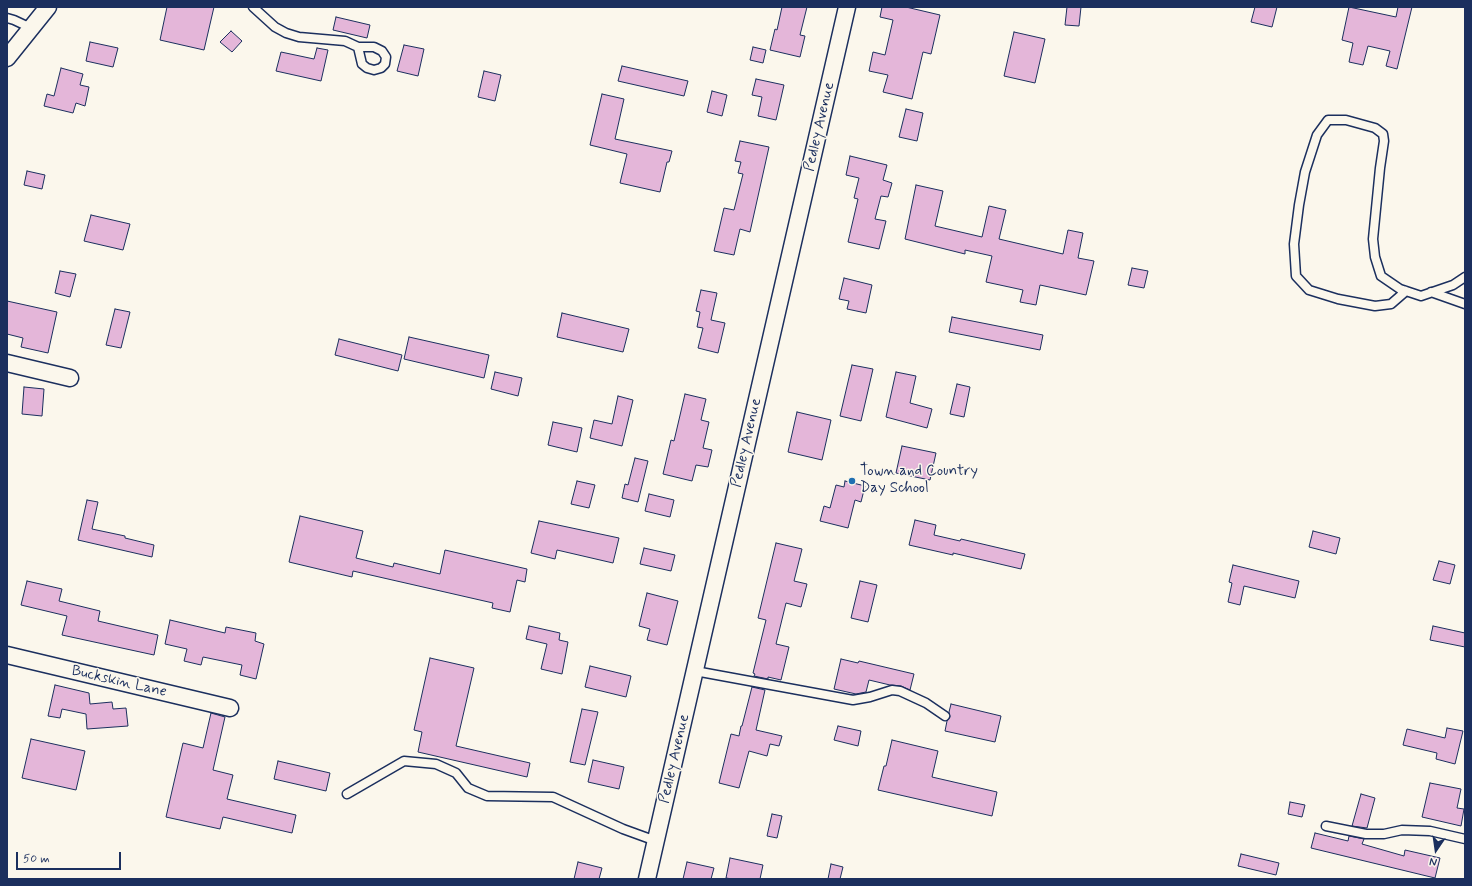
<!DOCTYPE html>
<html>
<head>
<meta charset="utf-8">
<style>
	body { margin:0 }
	#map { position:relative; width:1472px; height:886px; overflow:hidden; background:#fbf7ec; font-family:Mynerve,sans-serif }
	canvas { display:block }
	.frame { position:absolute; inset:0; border:8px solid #1b2f5e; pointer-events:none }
	.north { position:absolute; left:1416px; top:830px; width:40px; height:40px; -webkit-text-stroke:3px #fbf7ec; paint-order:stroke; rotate:193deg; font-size:11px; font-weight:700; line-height:16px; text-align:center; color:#1b2f5e }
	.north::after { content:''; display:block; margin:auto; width:14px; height:18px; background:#1b2f5e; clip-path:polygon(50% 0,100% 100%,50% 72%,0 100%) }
	.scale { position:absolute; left:16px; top:852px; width:105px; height:18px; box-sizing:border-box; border:2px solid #1b2f5e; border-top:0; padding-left:5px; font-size:12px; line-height:14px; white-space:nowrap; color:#1b2f5e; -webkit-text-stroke:3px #fbf7ec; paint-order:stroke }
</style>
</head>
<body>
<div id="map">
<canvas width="1472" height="886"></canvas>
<div class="frame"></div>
<div class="north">N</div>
<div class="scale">50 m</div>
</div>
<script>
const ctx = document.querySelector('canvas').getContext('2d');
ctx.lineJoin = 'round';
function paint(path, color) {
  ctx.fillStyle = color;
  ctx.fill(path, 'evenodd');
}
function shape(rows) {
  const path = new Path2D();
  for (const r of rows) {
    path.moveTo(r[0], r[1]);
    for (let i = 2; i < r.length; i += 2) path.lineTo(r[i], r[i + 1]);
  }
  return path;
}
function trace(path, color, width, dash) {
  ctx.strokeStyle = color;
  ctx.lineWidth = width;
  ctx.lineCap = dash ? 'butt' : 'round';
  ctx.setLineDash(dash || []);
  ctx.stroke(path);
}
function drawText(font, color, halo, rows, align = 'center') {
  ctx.font = font + ' Mynerve,sans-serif';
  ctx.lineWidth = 3;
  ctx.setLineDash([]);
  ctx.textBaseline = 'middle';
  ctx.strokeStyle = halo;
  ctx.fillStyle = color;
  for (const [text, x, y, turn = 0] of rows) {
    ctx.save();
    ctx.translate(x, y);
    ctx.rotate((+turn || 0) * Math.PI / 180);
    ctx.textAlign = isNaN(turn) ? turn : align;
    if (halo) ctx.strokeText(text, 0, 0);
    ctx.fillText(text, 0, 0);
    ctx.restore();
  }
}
const building = shape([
	[167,7,214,7,204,50,160,40,167,7],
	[782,7,807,7,800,35,805,36,800,57,770,50,775,29,777,30,782,7],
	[882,7,906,7,940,15,931,54,923,52,912,99,883,92,888,75,869,71,873,52,885,55,893,20,880,17,882,7],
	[1067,7,1081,7,1079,26,1065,25,1067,7],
	[1255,7,1277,7,1272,27,1251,22,1255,7],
	[1349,7,1396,17,1398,7,1412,7,1397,69,1386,66,1390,51,1368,46,1363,65,1349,62,1353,43,1342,40,1349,7],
	[336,17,370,25,367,38,333,30,336,17],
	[231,31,242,41,232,52,220,42,231,31],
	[1014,32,1045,39,1035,83,1004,76,1014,32],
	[90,42,118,48,113,67,86,61,90,42],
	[404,45,424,49,418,76,397,71,404,45],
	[753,47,766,50,763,63,750,60,753,47],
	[317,48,328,50,321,81,276,71,281,52,314,59,317,48],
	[622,66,688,81,684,96,618,81,622,66],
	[61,68,83,74,80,85,89,87,85,106,76,103,73,113,44,106,47,94,54,96,61,68],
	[484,71,501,75,495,101,478,97,484,71],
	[756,79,784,85,776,120,758,116,762,97,752,95,756,79],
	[712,91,727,95,722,116,707,112,712,91],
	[602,94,624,99,615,139,672,151,669,162,667,162,660,192,620,183,627,154,590,145,602,94],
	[906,109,923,113,917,141,899,137,906,109],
	[740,141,769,147,750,232,740,229,734,255,714,251,724,208,734,210,743,174,738,173,741,162,735,161,740,141],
	[850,156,887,165,883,180,892,183,888,197,881,196,875,219,886,221,879,249,848,242,858,199,854,198,859,178,846,175,850,156],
	[27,171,45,175,42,189,24,185,27,171],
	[916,185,943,191,935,226,982,237,989,206,1006,210,999,239,1063,254,1068,230,1083,233,1078,258,1094,261,1086,295,1040,285,1036,305,1020,302,1023,290,986,282,992,256,965,250,965,254,905,239,916,185],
	[91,215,130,224,123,250,84,241,91,215],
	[1132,268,1148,271,1144,288,1128,285,1132,268],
	[60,271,76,274,70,297,55,293,60,271],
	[844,278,872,285,866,313,847,309,849,301,839,299,844,278],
	[701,290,717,293,711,320,725,323,718,353,698,348,703,328,697,327,700,312,696,311,701,290],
	[7,301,57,312,48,353,21,347,23,338,7,334,7,301],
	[115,309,130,312,121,348,106,345,115,309],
	[562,313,629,329,623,352,557,337,562,313],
	[952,317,1043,335,1040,350,949,332,952,317],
	[409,337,489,355,484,378,404,359,409,337],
	[339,339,402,355,398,371,335,355,339,339],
	[852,365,873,369,861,421,840,416,852,365],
	[495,372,522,378,518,396,491,389,495,372],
	[896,372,916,376,910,403,932,409,927,428,886,417,896,372],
	[957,384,970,387,964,417,950,414,957,384],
	[24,387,44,389,42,416,22,414,24,387],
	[685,394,706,399,701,420,709,422,703,448,712,450,708,467,696,465,692,481,663,474,671,440,674,441,685,394],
	[618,396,633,400,622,446,590,438,594,420,612,424,618,396],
	[797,412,831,420,822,460,788,452,797,412],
	[553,422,582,428,577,452,548,445,553,422],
	[902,446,936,453,930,480,896,473,902,446],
	[635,458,648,461,638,502,622,498,625,484,628,485,635,458],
	[577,481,595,485,589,508,571,504,577,481],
	[845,481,865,486,861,502,855,500,848,528,820,521,824,506,830,508,836,485,844,487,845,481],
	[649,494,674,500,670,517,645,511,649,494],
	[87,500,98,502,92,529,125,536,125,538,154,545,152,557,78,540,87,500],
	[300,516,363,531,356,558,393,567,394,563,440,574,445,550,527,569,525,582,517,580,510,612,492,608,493,603,353,571,352,577,289,562,300,516],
	[915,520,936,525,934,535,960,541,961,539,1025,554,1021,569,953,553,953,555,909,545,915,520],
	[539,521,619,538,613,563,557,550,555,559,531,553,539,521],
	[1313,531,1340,538,1336,554,1309,547,1313,531],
	[776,543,802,549,794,581,807,584,801,607,786,603,776,644,789,647,781,680,768,677,768,679,754,676,755,674,753,673,766,620,758,618,776,543],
	[644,548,675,555,671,571,640,564,644,548],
	[1439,561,1455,565,1450,584,1433,580,1439,561],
	[1233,565,1299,581,1295,598,1244,586,1240,605,1228,602,1232,583,1229,582,1233,565],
	[27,581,62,589,59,601,100,611,98,621,158,635,154,655,62,635,67,616,21,605,27,581],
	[860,581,877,585,868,622,851,618,860,581],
	[647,593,678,601,667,645,647,640,650,629,639,626,647,593],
	[170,620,225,633,226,627,256,633,255,641,264,644,256,679,240,675,242,665,203,657,201,665,184,661,187,649,165,644,170,620],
	[529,626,560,633,559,640,568,642,562,674,541,669,547,644,526,639,529,626],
	[1433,626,1465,633,1465,647,1430,640,1433,626],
	[430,658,474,668,456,746,530,763,527,777,418,752,422,732,414,730,430,658],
	[841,659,858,663,859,661,914,674,910,690,901,686,890,685,869,680,866,692,856,694,834,689,841,659],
	[590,666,631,676,626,697,585,687,590,666],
	[55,685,89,693,90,704,112,702,113,709,126,708,128,726,87,729,86,714,62,709,60,718,48,716,55,685],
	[752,687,765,690,756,730,782,736,779,746,770,744,767,756,749,751,739,788,719,783,731,734,739,736,741,726,742,726,752,687],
	[951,704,1001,716,995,742,945,731,947,721,950,717,949,712,951,704],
	[582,709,598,712,585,765,570,762,582,709],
	[211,713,225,717,213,770,233,775,227,799,296,815,292,833,223,817,220,829,166,817,183,743,203,748,211,713],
	[838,726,861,731,858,746,834,740,838,726],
	[1447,728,1463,731,1455,764,1436,759,1437,753,1403,745,1407,729,1445,738,1447,728],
	[31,739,85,751,76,790,22,778,31,739],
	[892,740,938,751,932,777,997,792,992,816,878,790,884,766,886,766,892,740],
	[593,760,624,767,619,789,588,782,593,760],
	[278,761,330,773,326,791,274,779,278,761],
	[1430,783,1461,789,1457,808,1464,809,1461,826,1422,817,1430,783],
	[1361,794,1375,798,1367,828,1352,826,1361,794],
	[1290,802,1305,805,1302,817,1288,814,1290,802],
	[772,814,782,816,777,838,767,836,772,814],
	[1315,833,1348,841,1349,836,1364,839,1362,844,1404,856,1405,850,1440,858,1435,878,1311,848,1315,833],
	[1241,854,1279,863,1276,875,1238,866,1241,854],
	[730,858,763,865,760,879,732,879,726,878,730,858],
	[578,862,602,868,599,879,574,879,578,862],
	[687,862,714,868,711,879,683,879,687,862],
	[831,864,843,867,840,879,828,879,831,864]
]);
paint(building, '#e4b6d9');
trace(building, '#1b2f5e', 1);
const service = shape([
	[253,7,275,27,286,33,299,37,345,41,358,47,374,47,382,51,386,57,385,64,381,68,374,70,367,68,362,64,358,47],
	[7,18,14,20,31,28],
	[1406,291,1391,304,1375,306,1338,299,1309,290,1296,276,1294,244,1299,205,1305,172,1317,135,1328,120,1346,120,1375,128,1383,134,1384,141,1380,168,1373,239,1375,257,1381,276,1400,289,1421,296,1453,285,1465,277],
	[1431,292,1465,304],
	[695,671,853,700,870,697,892,690,900,691,926,703,945,716],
	[347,794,404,761,436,764,456,773,468,788,487,796,553,797,623,829,656,841],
	[1326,826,1366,834,1384,834,1402,830,1430,831,1465,839]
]);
const minor = shape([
	[7,58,48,7],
	[7,363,70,378],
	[7,655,230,708],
	[647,879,847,7]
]);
trace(service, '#1b2f5e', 11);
trace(minor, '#1b2f5e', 19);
trace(service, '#fbf7ec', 8);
trace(minor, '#fbf7ec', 16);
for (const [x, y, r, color] of [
	[852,481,4,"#1f6fb2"]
]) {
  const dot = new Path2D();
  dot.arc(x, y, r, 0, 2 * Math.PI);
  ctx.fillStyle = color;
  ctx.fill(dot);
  trace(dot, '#fbf7ec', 1.5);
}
drawText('15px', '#1b2f5e', '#fbf7ec', [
	["Pedley Avenue",820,127,-77],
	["Pedley Avenue",747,443,-77],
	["Buckskin Lane",119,682,13],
	["Pedley Avenue",675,759,-77]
]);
drawText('15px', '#1b2f5e', '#fbf7ec', [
	["Town and Country",860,472],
	["Day School",860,489]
], 'left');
</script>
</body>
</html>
